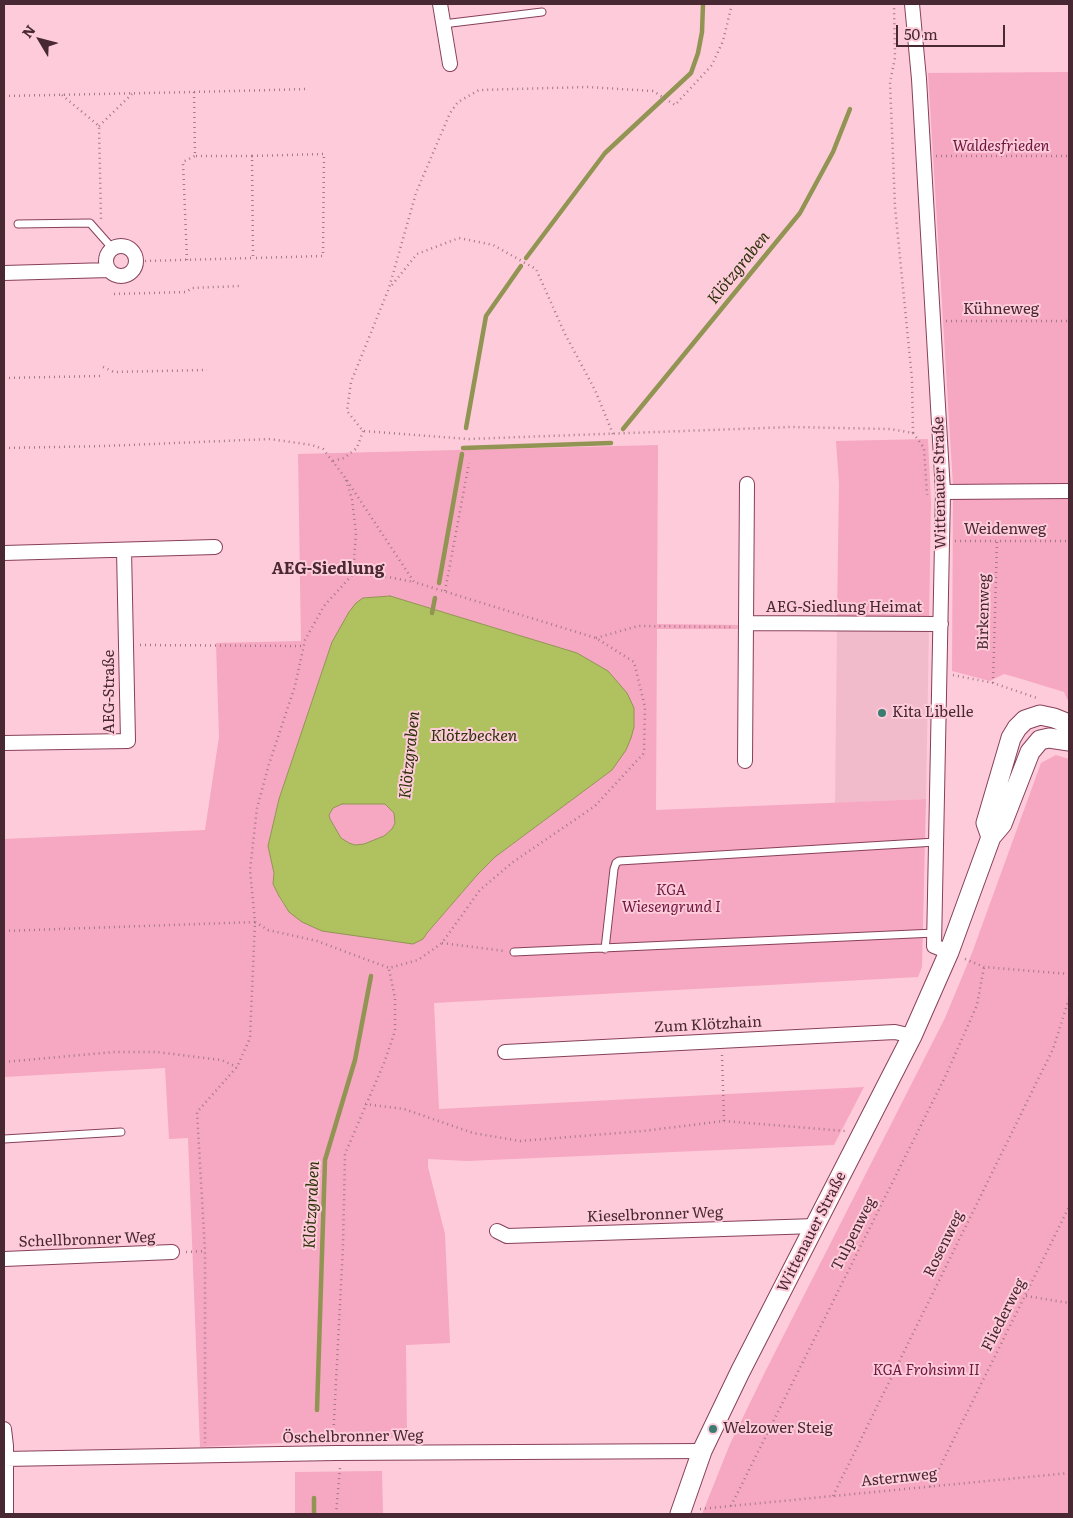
<!DOCTYPE html>
<html>
<head>
<meta charset="utf-8">
<style>
	body { margin:0 }
	#map { position:relative; width:1073px; height:1518px; overflow:hidden; background:#fecbda; font-family:Literata,serif }
	canvas { display:block }
	.frame { position:absolute; inset:0; border:5px solid #482833; pointer-events:none }
	.north { position:absolute; left:15px; top:15px; width:50px; height:50px; -webkit-text-stroke:4px #fecbda; paint-order:stroke; rotate:307deg; font-size:14px; font-weight:700; line-height:20px; text-align:center; color:#482833 }
	.north::after { content:''; display:block; margin:auto; width:18px; height:22px; background:#482833; clip-path:polygon(50% 0,100% 100%,50% 72%,0 100%) }
	.scale { position:absolute; left:896px; top:25px; width:109px; height:22px; box-sizing:border-box; border:2px solid #482833; border-top:0; padding-left:6px; font-size:15px; line-height:18px; white-space:nowrap; color:#482833; -webkit-text-stroke:4px #fecbda; paint-order:stroke }
</style>
</head>
<body>
<div id="map">
<canvas width="1073" height="1518"></canvas>
<div class="frame"></div>
<div class="north">N</div>
<div class="scale">50 m</div>
</div>
<script>
const ctx = document.querySelector('canvas').getContext('2d');
ctx.lineJoin = 'round';
function paint(path, color) {
  ctx.fillStyle = color;
  ctx.fill(path, 'evenodd');
}
function shape(rows) {
  const path = new Path2D();
  for (const r of rows) {
    if (r.length === 3) {
      path.moveTo(r[0] + r[2], r[1]);
      path.arc(r[0], r[1], r[2], 0, 2 * Math.PI);
      continue;
    }
    path.moveTo(r[0], r[1]);
    for (let i = 2; i < r.length; i += 2) path.lineTo(r[i], r[i + 1]);
  }
  return path;
}
function trace(path, color, width, dash) {
  ctx.strokeStyle = color;
  ctx.lineWidth = width;
  ctx.lineCap = dash ? 'butt' : 'round';
  ctx.setLineDash(dash || []);
  ctx.stroke(path);
}
function drawText(font, color, halo, rows, align = 'center') {
  ctx.font = font + ' Literata,serif';
  ctx.lineWidth = 4;
  ctx.setLineDash([]);
  ctx.textBaseline = 'middle';
  ctx.strokeStyle = halo;
  ctx.fillStyle = color;
  for (const [text, x, y, turn = 0] of rows) {
    ctx.save();
    ctx.translate(x, y);
    ctx.rotate((+turn || 0) * Math.PI / 180);
    ctx.textAlign = isNaN(turn) ? turn : align;
    if (halo) ctx.strokeText(text, 0, 0);
    ctx.fillText(text, 0, 0);
    ctx.restore();
  }
}
paint(shape([
	[837,627,929,628,926,799,835,803]
]), '#f2bbcc');
paint(shape([
	[1069,72,1069,487,953,486,928,73],
	[928,439,931,502,929,619,837,619,839,484,836,441],
	[658,445,657,624,741,625,741,629,657,629,656,810,926,799,922,967,918,977,434,1003,439,1109,864,1087,834,1145,467,1161,428,1159,428,1167,445,1234,450,1343,406,1345,407,1437,200,1447,188,1138,169,1139,165,1068,4,1077,4,839,205,830,219,737,216,643,301,641,298,454],
	[390,596,577,653,612,770,495,857,478,874,427,933,423,939,402,942,362,936,283,904,273,884,274,873,268,846,279,799,332,642,363,598],
	[953,495,1069,495,1069,703,1064,692,1015,677,1004,674,990,681,952,671],
	[1056,755,1069,759,1069,1514,702,1514,730,1444,765,1372,945,1018,972,953,1041,763],
	[342,804,385,804,394,813,395,823,392,829,384,836,364,844,355,845,349,843,341,838,330,819,329,815,333,808],
	[382,1471,383,1514,295,1514,295,1472]
]), '#f6a7c1');
const water = shape([
	[390,596,577,653,608,671,627,693,634,708,634,727,631,738,626,750,612,770,495,857,478,874,427,933,423,939,413,944,322,931,302,922,289,912,279,896,273,884,274,873,268,846,279,799,332,642,349,612,356,603,363,598,390,596],
	[342,804,385,804,394,813,395,823,392,829,384,836,364,844,355,845,349,843,341,838,330,819,329,815,333,808,342,804]
]);
paint(water, '#b0c260');
trace(water, '#919452', 1);
trace(shape([
	[526,258,605,153,691,73,698,53,702,32,703,4],
	[466,428,486,316,521,266],
	[623,429,800,213,833,152,850,109],
	[463,448,611,443],
	[439,583,462,454],
	[432,613,435,598],
	[317,1410,325,1160,355,1060,371,976],
	[314,1514,314,1498]
]), '#919452', 4.5);
const lane = shape([
	[443,24,542,12],
	[18,224,90,223,113,249],
	[605,949,614,869,616,863,619,861,936,842],
	[514,952,935,933],
	[4,1139,121,1132]
]);
const street = shape([
	[440,4,450,64],
	[912,4,919,79,943,492,934,946,949,952],
	[121,261,15],
	[4,273,109,270],
	[943,492,1069,491],
	[4,553,215,547],
	[746,623,941,624],
	[4,743,128,741,124,550],
	[745,761,747,484],
	[505,1052,895,1032,912,1036],
	[497,1231,507,1236,816,1226],
	[4,1259,172,1252],
	[4,1429,6,1446,6,1514],
	[4,1459,336,1453,702,1451]
]);
const secondary = shape([
	[1040,740,1049,738,1069,741],
	[991,837,986,823,1011,738,1017,728,1025,720,1040,715,1054,718,1069,724],
	[680,1514,702,1451,740,1372,912,1036,949,952,991,837,1002,824,1030,752,1040,740]
]);
trace(lane, '#87405a', 9);
trace(street, '#87405a', 16);
trace(secondary, '#87405a', 21);
trace(shape([
	[732,4,723,41,712,65,675,105,653,91,587,87,479,90,458,102,450,113,416,193,389,288,351,382,347,411,363,431,468,439,791,427,890,429,913,433,912,379,895,207,890,82,895,58,894,4],
	[194,92,308,89],
	[62,95,99,126,101,219],
	[4,96,194,92,195,156,252,156,253,258,144,261],
	[99,126,132,94],
	[252,156,324,154,323,256,253,258],
	[936,156,1069,156],
	[187,260,183,162,195,156],
	[392,285,417,254,459,238,493,245,536,269,565,334,595,390,613,434],
	[114,294,186,292,192,288,239,286],
	[946,321,1069,321],
	[103,367,114,372,207,370],
	[4,378,100,376],
	[913,433,924,448,927,495],
	[4,448,105,446,270,439,312,445,323,449,344,476,414,582,596,638,634,662,645,707,644,753,595,806,513,862,480,890,442,943,418,960,389,968,317,941,268,930,255,922,250,870,257,808,269,764,295,686,305,640,324,606,353,574,383,576,414,582],
	[333,461,344,458,357,448,363,431],
	[346,480,352,499,356,533,353,574],
	[955,541,1069,541],
	[445,591,469,463],
	[596,638,638,626,733,627],
	[140,645,304,646],
	[953,675,993,683,1037,698],
	[993,683,997,541],
	[4,931,255,922,250,1038,237,1067,197,1112,205,1251,205,1443],
	[442,943,505,951],
	[965,959,984,967,1069,974],
	[722,1055,724,1121],
	[4,1062,114,1052,157,1052,221,1060,237,1067],
	[365,1104,404,1109,473,1133,520,1141,643,1131,724,1121,845,1131],
	[186,1252,205,1251],
	[1026,1296,1069,1303],
	[333,1440,343,1246,345,1154,384,1063,395,1031,395,998,389,969],
	[930,1487,1069,1207],
	[833,1496,1053,1049,1069,999],
	[731,1506,946,1075,977,1005,984,967],
	[700,1509,1069,1473],
	[336,1514,340,1468]
]), '#a27986', 2.5, [1, 4]);
trace(lane, '#fff', 7);
trace(street, '#fff', 14);
trace(secondary, '#fff', 19);
for (const [x, y, r, color] of [
	[882,713,5,"#3a7d70"],
	[713,1429,5,"#3a7d70"]
]) {
  const dot = new Path2D();
  dot.arc(x, y, r, 0, 2 * Math.PI);
  ctx.fillStyle = color;
  ctx.fill(dot);
  trace(dot, '#fecbda', 2);
}
drawText('italic 15px', '#6d163d', '#fecbda', [
	["Waldesfrieden",1001,147],
	["KGA",671,891],
	["Wiesengrund I",671,908],
	["KGA Frohsinn II",926,1371]
]);
drawText('15px', '#482833', '#fecbda', [
	["Kühneweg",1001,310],
	["Wittenauer Straße",940,483,-91],
	["Weidenweg",1005,530],
	["AEG-Siedlung Heimat",844,608],
	["Birkenweg",984,612,-89],
	["AEG-Straße",110,692,-90],
	["Zum Klötzhain",708,1025,-3],
	["Kieselbronner Weg",655,1215,-2],
	["Wittenauer Straße",812,1232,-63],
	["Tulpenweg",854,1234,-63],
	["Schellbronner Weg",87,1240,-2],
	["Rosenweg",944,1244,-64],
	["Fliederweg",1004,1315,-63],
	["Öschelbronner Weg",353,1437,-1],
	["Asternweg",899,1478,-6]
]);
drawText('15px', '#482833', '#fecbda', [
	["Kita Libelle",892,713],
	["Welzower Steig",723,1429]
], 'left');
drawText('italic 16px', '#2c3208', '#fecbda', [
	["Klötzgraben",739,268,-51],
	["Klötzbecken",474,736],
	["Klötzgraben",410,755,-84],
	["Klötzgraben",312,1205,-87]
]);
drawText('bold 16px', '#482833', '#fecbda', [
	["AEG-Siedlung",328,569]
]);
</script>
</body>
</html>
